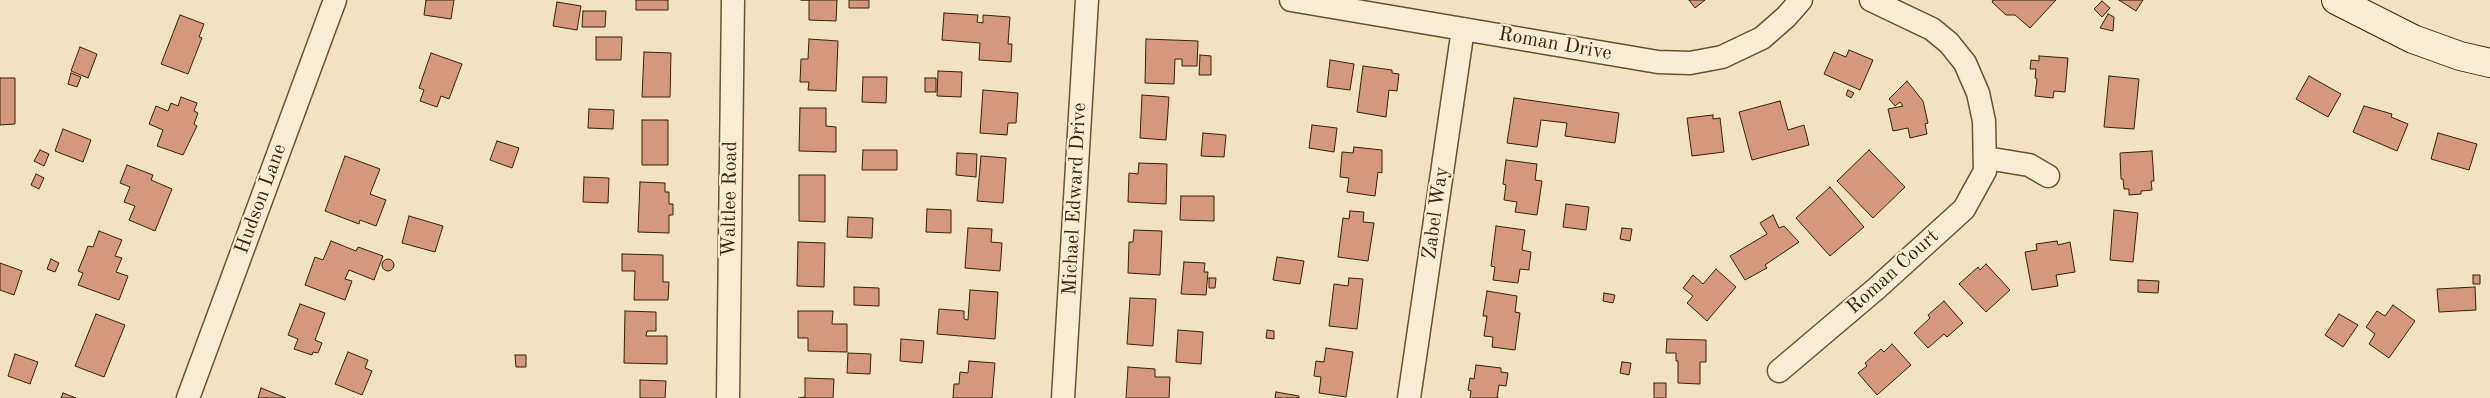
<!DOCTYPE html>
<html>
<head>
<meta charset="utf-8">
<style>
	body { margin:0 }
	canvas { display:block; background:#f2e3c0 }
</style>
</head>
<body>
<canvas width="2490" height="398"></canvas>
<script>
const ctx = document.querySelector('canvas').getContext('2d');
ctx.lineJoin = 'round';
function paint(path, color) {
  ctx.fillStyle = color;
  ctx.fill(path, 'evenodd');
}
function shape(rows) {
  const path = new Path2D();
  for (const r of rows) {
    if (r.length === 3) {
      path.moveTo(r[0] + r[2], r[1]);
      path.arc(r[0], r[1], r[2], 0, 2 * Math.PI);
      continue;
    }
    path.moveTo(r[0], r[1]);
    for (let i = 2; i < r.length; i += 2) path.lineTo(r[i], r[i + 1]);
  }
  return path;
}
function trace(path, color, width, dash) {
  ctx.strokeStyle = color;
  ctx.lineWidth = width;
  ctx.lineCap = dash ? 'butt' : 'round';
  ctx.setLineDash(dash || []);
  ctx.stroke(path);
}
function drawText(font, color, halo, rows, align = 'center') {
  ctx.font = font + ' "Old Standard TT",serif';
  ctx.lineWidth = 4.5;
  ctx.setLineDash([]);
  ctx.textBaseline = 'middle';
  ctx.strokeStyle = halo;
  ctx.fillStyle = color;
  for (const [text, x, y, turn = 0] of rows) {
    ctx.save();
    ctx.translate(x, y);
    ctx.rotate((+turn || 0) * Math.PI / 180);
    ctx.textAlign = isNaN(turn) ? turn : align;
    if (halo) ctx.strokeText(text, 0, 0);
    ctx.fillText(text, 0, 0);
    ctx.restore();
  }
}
const building = shape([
	[426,0,454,0,451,19,424,15,426,0],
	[636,0,668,0,668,10,636,10,636,0],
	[801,0,837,0,836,21,809,20,809,0,801,0],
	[849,0,869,0,869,8,849,8,849,0],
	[1689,0,1705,0,1695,8,1689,0],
	[1993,0,2056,0,2030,28,2015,15,2006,15,1992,2,1993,0],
	[2119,0,2143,0,2136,11,2119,0],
	[2102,1,2110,8,2102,17,2094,9,2102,1],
	[557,2,581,6,577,30,553,26,557,2],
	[583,11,606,11,605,27,582,27,583,11],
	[944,13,978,15,977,22,983,23,983,15,1010,17,1008,44,1012,44,1011,62,979,60,980,43,942,40,944,13],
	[2108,14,2114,17,2113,31,2100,28,2108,14],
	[180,15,204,24,199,37,202,38,188,74,161,64,180,15],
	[596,37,622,37,621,60,596,60,596,37],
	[809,39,838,41,836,91,808,90,809,82,800,82,801,59,808,59,809,39],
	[1146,39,1198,41,1197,66,1182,66,1182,59,1175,59,1174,84,1145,83,1146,39],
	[80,47,97,54,88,78,71,71,80,47],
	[1849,50,1873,60,1860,90,1824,74,1834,52,1846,57,1849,50],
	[644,52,671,53,670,97,642,97,644,52],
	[431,53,462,64,449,99,441,96,437,107,420,101,424,90,419,88,431,53],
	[1200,55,1211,56,1211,75,1199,75,1200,55],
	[2039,56,2068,58,2065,92,2054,91,2053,98,2035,96,2037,79,2035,78,2036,69,2030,69,2031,60,2039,61,2039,56],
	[1330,60,1354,64,1350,90,1327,87,1330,60],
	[1363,66,1392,70,1392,73,1399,74,1397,91,1389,90,1386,117,1357,112,1363,66],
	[938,71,962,72,961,97,937,96,938,71],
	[71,73,81,77,77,87,68,84,71,73],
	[2109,76,2139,79,2134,129,2104,127,2109,76],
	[2309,76,2341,94,2328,117,2296,99,2309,76],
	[863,77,887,77,886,103,862,102,863,77],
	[0,78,15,78,15,124,0,125,0,78],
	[925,78,936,78,936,92,925,92,925,78],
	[1907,81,1923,101,1928,123,1925,124,1927,134,1910,138,1908,128,1893,131,1888,109,1903,106,1900,102,1895,106,1889,99,1907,81],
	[983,90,1018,93,1016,123,1008,123,1007,135,980,133,983,90],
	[1848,90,1854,93,1851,98,1846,95,1848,90],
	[1142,95,1169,97,1166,140,1140,138,1142,95],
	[181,97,197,103,194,111,198,113,194,124,197,126,183,155,157,146,163,130,149,124,156,106,168,111,171,103,178,106,181,97],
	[1514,98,1619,113,1615,143,1565,136,1567,123,1541,120,1537,147,1507,143,1514,98],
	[1780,101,1788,130,1804,125,1809,145,1752,160,1739,112,1780,101],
	[2364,106,2392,114,2391,117,2408,124,2397,151,2353,132,2364,106],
	[800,108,826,108,826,126,836,127,836,152,799,151,800,108],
	[589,109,614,110,613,129,588,128,589,109],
	[1713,115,1713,119,1720,118,1724,152,1692,156,1687,118,1713,115],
	[642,120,668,120,668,165,642,165,642,120],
	[1312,125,1337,128,1334,152,1309,148,1312,125],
	[63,129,91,140,83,162,55,151,63,129],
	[1203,133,1226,135,1224,157,1201,156,1203,133],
	[2438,133,2477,144,2469,170,2431,159,2438,133],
	[497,141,519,148,512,168,490,160,497,141],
	[1354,147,1382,150,1382,173,1378,172,1375,196,1347,192,1349,178,1340,177,1342,152,1353,153,1354,147],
	[40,150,49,154,44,166,34,161,40,150],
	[863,150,897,150,897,170,862,170,863,150],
	[1869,150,1905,187,1873,218,1837,181,1869,150],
	[2152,151,2154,181,2151,181,2152,190,2141,191,2141,194,2129,195,2129,189,2124,189,2123,179,2121,179,2120,153,2152,151],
	[957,153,977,154,976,177,956,175,957,153],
	[345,156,380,169,370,194,386,200,376,226,360,220,359,224,325,211,345,156],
	[981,156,1006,158,1003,203,977,201,981,156],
	[1506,160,1537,164,1535,180,1542,181,1537,215,1515,212,1517,202,1504,200,1506,185,1503,184,1506,160],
	[1139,163,1167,164,1166,204,1128,202,1129,173,1138,174,1139,163],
	[127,165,153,175,151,180,172,189,155,231,129,220,135,206,124,202,130,187,120,183,127,165],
	[36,174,44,178,39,189,31,185,36,174],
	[799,175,825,175,825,222,799,221,799,175],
	[584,177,609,178,608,203,583,202,584,177],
	[640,182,665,183,665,192,669,192,669,204,673,204,673,215,669,215,669,233,638,232,640,182],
	[1830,187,1864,227,1830,256,1796,218,1830,187],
	[1181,196,1214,196,1214,221,1180,220,1181,196],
	[1566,204,1589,207,1586,230,1563,227,1566,204],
	[927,209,951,210,951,233,926,232,927,209],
	[2114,210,2138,213,2133,262,2110,260,2114,210],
	[1350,211,1364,212,1363,222,1374,223,1368,261,1338,257,1343,218,1349,219,1350,211],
	[1773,215,1779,228,1784,226,1799,242,1765,265,1767,268,1745,280,1730,256,1767,234,1760,223,1773,215],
	[409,216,443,226,435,252,402,243,409,216],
	[848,217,873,218,872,238,847,237,848,217],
	[1496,226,1525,230,1522,250,1531,252,1529,268,1529,270,1520,269,1518,283,1493,280,1495,267,1491,266,1496,226],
	[968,228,992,229,991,242,1002,243,1000,271,965,268,968,228],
	[1622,228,1632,229,1630,241,1620,239,1622,228],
	[1134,230,1162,231,1160,275,1128,273,1129,242,1133,242,1134,230],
	[99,231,122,240,115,256,122,258,116,272,128,276,119,300,78,285,83,273,78,271,85,254,88,246,93,247,99,231],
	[331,241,356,251,358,247,383,256,374,280,349,270,345,279,352,281,345,300,305,285,315,257,323,260,331,241],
	[2057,241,2058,245,2070,242,2075,272,2056,275,2058,286,2032,290,2025,252,2037,250,2036,244,2057,241],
	[798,242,825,243,824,287,797,286,798,242],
	[622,254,663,255,663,282,669,282,668,300,634,300,635,271,622,271,622,254],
	[1277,257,1304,261,1300,284,1273,280,1277,257],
	[388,265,6],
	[51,259,59,263,55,272,47,269,51,259],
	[1184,262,1205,263,1204,272,1208,272,1206,295,1181,294,1184,262],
	[0,263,22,271,14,295,0,290,0,263],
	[1986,264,2010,290,1986,312,1959,284,1978,267,1980,270,1986,264],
	[1716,269,1736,287,1707,321,1687,303,1693,296,1683,288,1693,275,1703,284,1716,269],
	[2473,275,2480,275,2480,284,2473,284,2473,275],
	[1209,278,1216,278,1215,288,1209,288,1209,278],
	[1349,278,1363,279,1357,329,1329,326,1334,284,1348,286,1349,278],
	[2138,280,2159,281,2158,293,2138,292,2138,280],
	[854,287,879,288,879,306,854,305,854,287],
	[2475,287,2476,310,2439,312,2437,289,2475,287],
	[970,290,998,292,995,339,937,334,939,309,964,311,964,319,968,320,970,290],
	[1487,291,1517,296,1515,312,1520,313,1515,350,1492,347,1493,337,1484,336,1487,316,1483,316,1487,291],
	[1604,293,1615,295,1613,303,1603,301,1604,293],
	[1130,298,1156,299,1153,346,1127,344,1130,298],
	[1944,301,1963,323,1947,337,1944,334,1928,348,1914,333,1930,318,1928,315,1944,301],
	[300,304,325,313,315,340,322,343,318,353,313,352,312,355,294,349,298,339,288,335,300,304],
	[2393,305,2415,321,2389,358,2369,344,2375,334,2366,327,2377,311,2385,316,2393,305],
	[625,311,656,312,656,331,647,331,646,336,667,336,667,364,624,363,625,311],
	[798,311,833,311,832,324,847,324,847,352,808,351,808,338,798,338,798,311],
	[96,314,125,325,104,377,75,366,96,314],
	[2339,314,2358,325,2343,347,2325,335,2339,314],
	[1178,330,1203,332,1201,364,1176,362,1178,330],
	[1267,330,1274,331,1274,339,1266,338,1267,330],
	[901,339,924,341,922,363,900,361,901,339],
	[1667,339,1706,340,1706,362,1700,362,1700,384,1678,383,1678,361,1676,361,1676,353,1666,353,1667,339],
	[1892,344,1911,365,1877,395,1858,373,1867,366,1865,363,1881,349,1884,352,1892,344],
	[1326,348,1353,352,1346,397,1319,393,1321,377,1314,376,1316,361,1324,362,1326,348],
	[348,352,368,360,365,368,372,371,362,395,335,384,348,352],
	[848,353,871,354,870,374,847,373,848,353],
	[15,354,38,362,30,384,8,376,15,354],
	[515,355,526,355,526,367,516,367,515,355],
	[969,361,995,363,992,398,953,398,954,384,959,384,960,372,968,373,969,361],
	[1622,362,1631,363,1629,375,1620,373,1622,362],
	[1476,365,1501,368,1501,372,1508,373,1506,386,1499,385,1497,398,1499,398,1470,398,1471,391,1468,390,1470,378,1474,379,1476,365],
	[1128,367,1155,369,1155,377,1170,377,1169,398,1126,398,1128,367],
	[805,378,834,379,833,398,798,398,805,397,805,378],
	[640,380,666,381,665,398,640,398,640,380],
	[1654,383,1666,383,1666,398,1654,398,1654,383],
	[261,388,286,398,258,398,261,388],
	[1276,392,1299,396,1299,398,1275,398,1276,392],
	[63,393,76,398,61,398,63,393]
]);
paint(building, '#d6987a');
trace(building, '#392300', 1);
const street = shape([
	[1291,0,1658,62,1690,63,1722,57,1762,38,1786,17,1801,0],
	[1986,158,2029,165,2048,176],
	[1779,371,1877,288,1964,209,1985,171,1984,121,1978,93,1965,63,1949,43,1932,29,1871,0],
	[188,398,335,0],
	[728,398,733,0],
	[1063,398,1087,0],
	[1409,398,1463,29]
]);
const secondary = shape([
	[2336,0,2413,39,2460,56,2490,63]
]);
trace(street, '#675330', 25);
trace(secondary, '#392300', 30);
trace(street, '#f7edd6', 22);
trace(secondary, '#f7edd6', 28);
drawText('20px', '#392300', '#f7edd6', [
	["Roman Drive",1555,44,10],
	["Hudson Lane",261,199,-70],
	["Waltlee Road",730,199,-89],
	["Michael Edward Drive",1075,199,-87],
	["Zabel Way",1436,213,-82],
	["Roman Court",1893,272,-42]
]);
</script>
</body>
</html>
